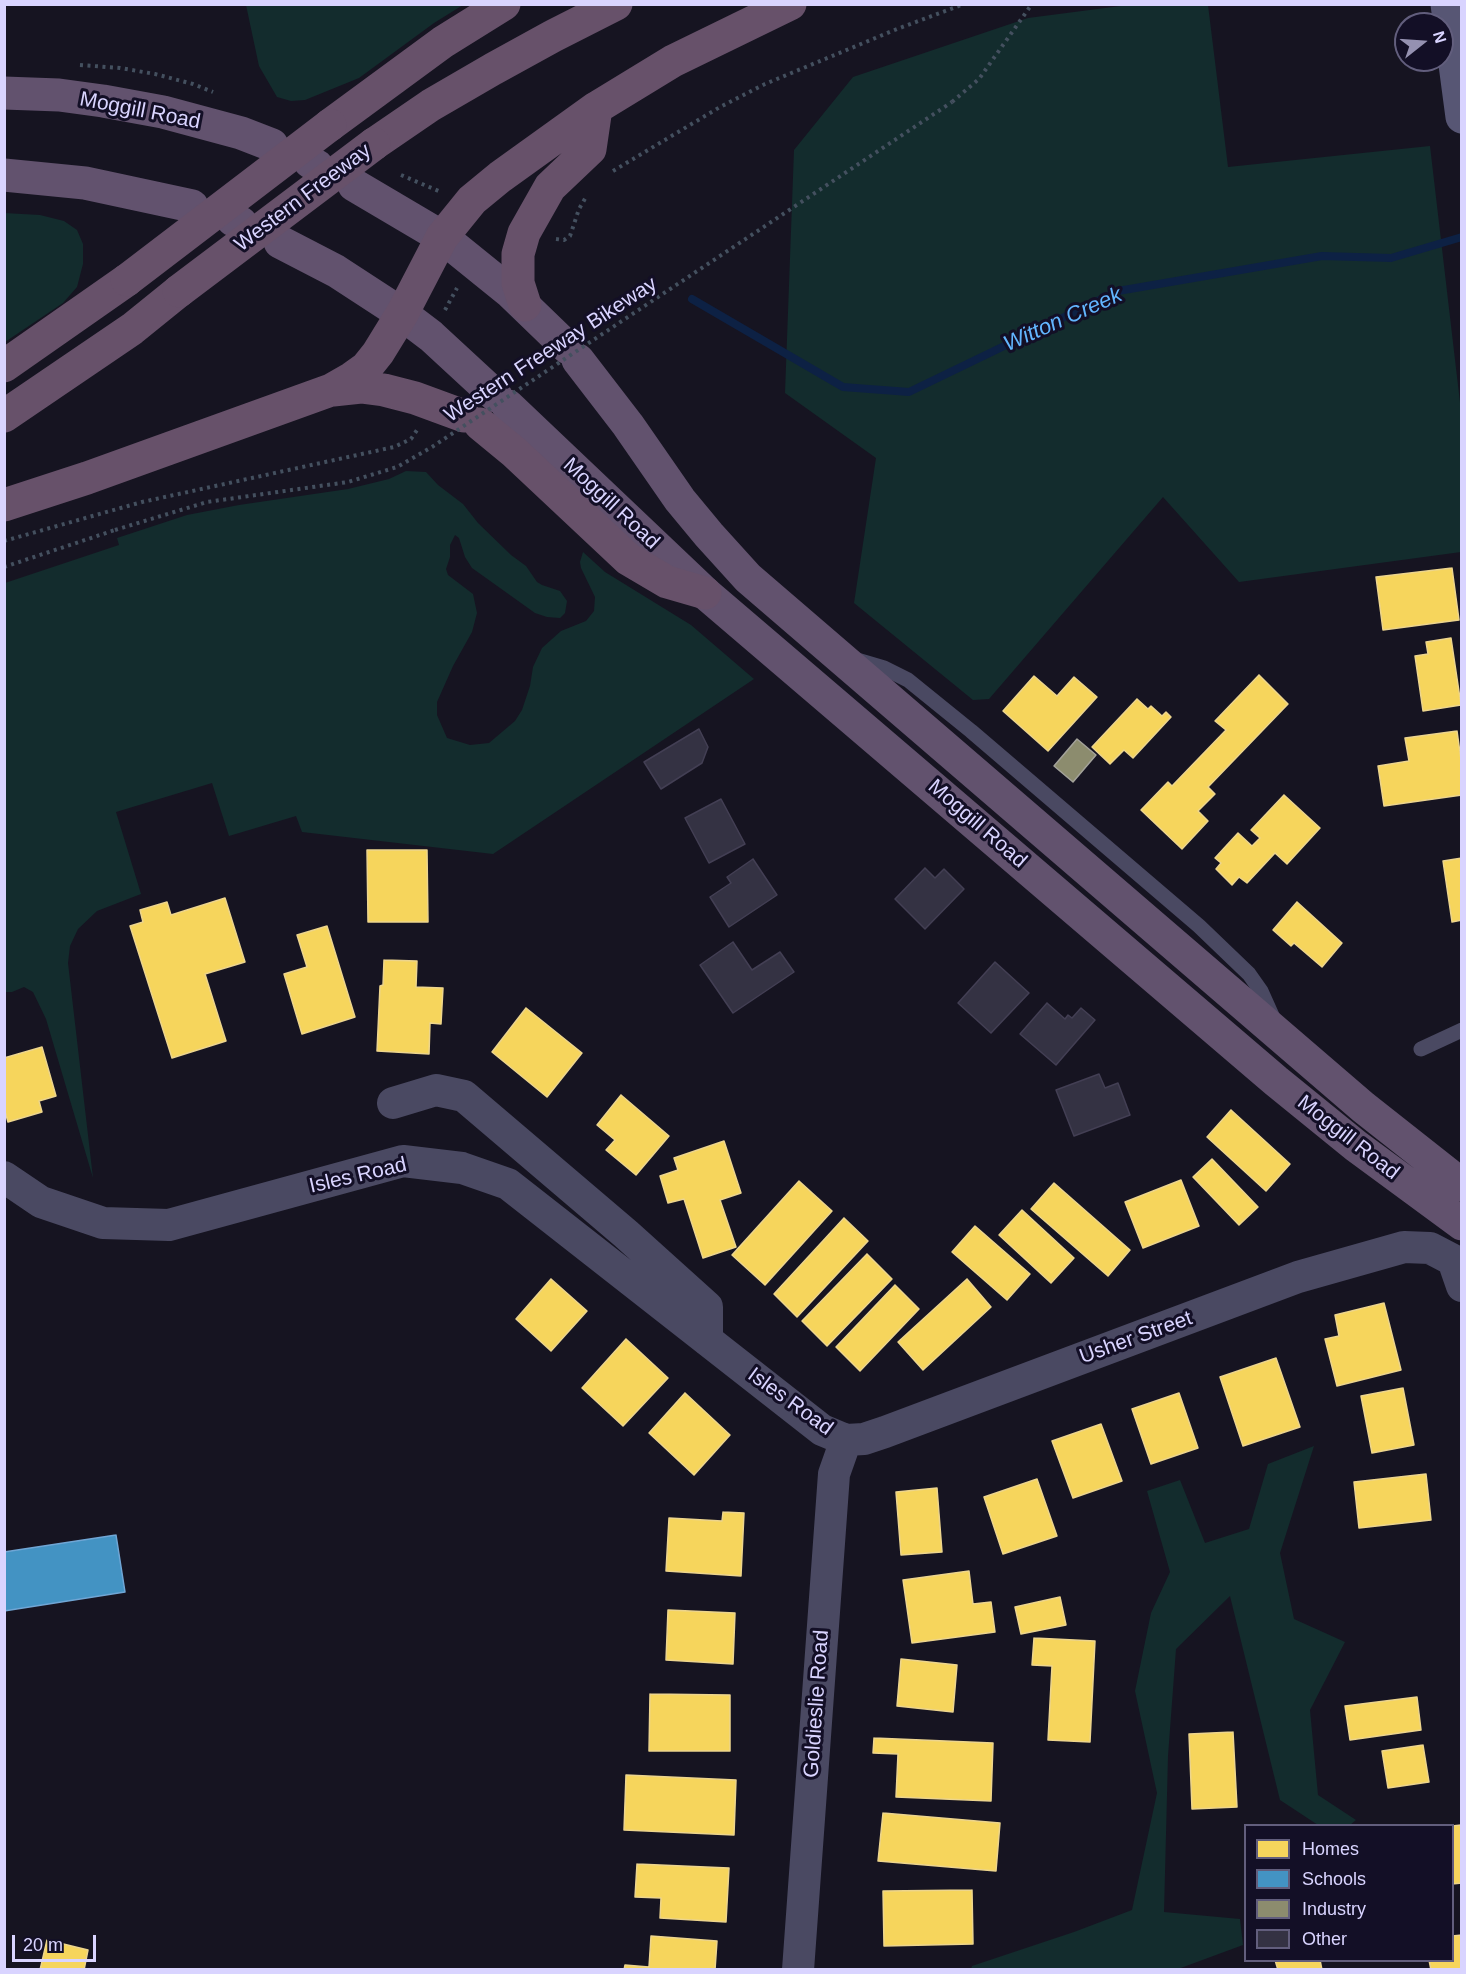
<!DOCTYPE html>
<html>
<head>
<meta charset="utf-8">
<style>
	body { margin:0 }
	#map { position:relative; width:1466px; height:1974px; overflow:hidden; background:#161421; font-family:Arial,sans-serif }
	canvas { display:block }
	.frame { position:absolute; inset:0; border:6px solid #d9d4ff; pointer-events:none }
	.legend { position:absolute; left:1244px; top:1824px; width:210px; height:138px; box-sizing:border-box; background:#130f26; border:2px solid #625e7d; margin:0; padding:8px 10px; list-style:none; font-size:18px; color:#d9d4ff }
	.legend li { display:flex; align-items:center; gap:12px; height:30px }
	.legend b { width:30px; border:2px solid #625e7d }
	.north { position:absolute; left:1394px; top:12px; width:60px; height:60px; box-sizing:border-box; background:#130f26; border:2px solid #625e7d; border-radius:50%; rotate:73deg; font-size:16px; font-weight:700; line-height:24px; text-align:center; color:#d9d4ff }
	.north::after { content:''; display:block; margin:auto; width:21px; height:27px; background:#9591b1; clip-path:polygon(50% 0,100% 100%,50% 72%,0 100%) }
	.scale { position:absolute; left:12px; top:1935px; width:84px; height:27px; box-sizing:border-box; border:3px solid #d9d4ff; border-top:0; padding-left:8px; font-size:18px; line-height:21px; white-space:nowrap; color:#d9d4ff; -webkit-text-stroke:4px #130f26; paint-order:stroke }
</style>
</head>
<body>
<div id="map">
<canvas width="1466" height="1974"></canvas>
<div class="frame"></div>
<ul class="legend">
<li><b style="height:16px;background:#f6d55c"></b>Homes</li>
<li><b style="height:16px;background:#4393c3"></b>Schools</li>
<li><b style="height:16px;background:#8c8c6e"></b>Industry</li>
<li><b style="height:16px;background:#343243"></b>Other</li>
</ul>
<div class="north">N</div>
<div class="scale">20 m</div>
</div>
<script>
const ctx = document.querySelector('canvas').getContext('2d');
ctx.lineJoin = 'round';
function paint(path, color) {
  ctx.fillStyle = color;
  ctx.fill(path, 'evenodd');
}
function shape(rows) {
  const path = new Path2D();
  for (const r of rows) {
    path.moveTo(r[0], r[1]);
    for (let i = 2; i < r.length; i += 2) path.lineTo(r[i], r[i + 1]);
  }
  return path;
}
function trace(path, color, width, dash) {
  ctx.strokeStyle = color;
  ctx.lineWidth = width;
  ctx.lineCap = dash ? 'butt' : 'round';
  ctx.setLineDash(dash || []);
  ctx.stroke(path);
}
function drawText(font, color, halo, rows, align = 'center') {
  ctx.font = font + ' Arial,sans-serif';
  ctx.lineWidth = 6;
  ctx.setLineDash([]);
  ctx.textBaseline = 'middle';
  ctx.strokeStyle = halo;
  ctx.fillStyle = color;
  for (const [text, x, y, turn = 0] of rows) {
    ctx.save();
    ctx.translate(x, y);
    ctx.rotate((+turn || 0) * Math.PI / 180);
    ctx.textAlign = isNaN(turn) ? turn : align;
    if (halo) ctx.strokeText(text, 0, 0);
    ctx.fillText(text, 0, 0);
    ctx.restore();
  }
}
paint(shape([
	[1136,4,1208,5,1228,167,1430,146,1461,411,1461,552,1239,582,1163,497,989,699,973,700,854,603,876,458,785,393,794,150,853,77,1028,18],
	[246,5,246,4,463,5,434,23,359,78,305,100,291,101,277,97,259,66],
	[4,213,40,215,64,221,77,230,83,244,83,264,77,287,63,303,5,342],
	[406,471,426,472,438,485,463,504,478,523,511,555,526,566,537,582,542,585,560,591,567,601,565,613,560,618,547,617,535,613,472,568,465,557,459,538,455,535,450,545,450,557,446,569,448,575,473,594,477,613,472,632,453,666,437,702,437,715,447,738,470,745,489,743,515,721,522,710,530,686,533,667,542,648,561,631,586,621,594,611,595,597,581,568,580,562,583,552,605,572,691,625,754,679,493,854,302,832,296,816,229,836,212,783,116,812,141,894,97,911,78,929,70,946,68,963,93,1178,46,1019,33,992,24,987,12,992,5,992,5,583,119,545,117,538,187,515,239,505,348,489,389,479],
	[1314,1446,1280,1553,1294,1619,1345,1642,1310,1710,1318,1795,1356,1820,1350,1825,1318,1825,1280,1800,1230,1596,1176,1649,1168,1756,1164,1912,1240,1919,1243,1945,1178,1969,971,1969,972,1966,1074,1932,1132,1910,1157,1793,1135,1691,1151,1613,1170,1572,1147,1491,1180,1480,1205,1543,1249,1529,1268,1464]
]), '#132c2d');
const homes = shape([
	[1452,568,1459,620,1383,630,1376,577,1452,568],
	[1451,638,1461,705,1423,711,1415,656,1428,654,1426,642,1451,638],
	[1259,675,1288,704,1208,787,1215,794,1198,811,1208,821,1182,849,1141,810,1168,782,1172,786,1226,730,1215,721,1259,675],
	[1034,676,1057,696,1074,677,1097,697,1048,751,1003,711,1034,676],
	[1137,699,1148,709,1151,706,1162,716,1166,712,1171,717,1133,758,1124,750,1110,764,1092,747,1137,699],
	[1457,731,1462,767,1462,795,1384,806,1378,766,1409,761,1405,738,1457,731],
	[1284,795,1320,828,1287,864,1275,853,1247,883,1239,877,1232,885,1216,869,1221,863,1215,858,1238,833,1252,846,1260,838,1251,830,1284,795],
	[367,850,427,850,428,922,368,922,367,850],
	[1462,858,1462,920,1452,922,1443,861,1462,858],
	[225,898,245,962,205,974,226,1041,172,1058,130,926,143,922,140,910,167,902,171,915,225,898],
	[1297,902,1342,943,1322,967,1294,943,1291,946,1273,930,1297,902],
	[327,926,355,1017,302,1034,284,974,307,967,297,935,327,926],
	[384,960,417,961,416,987,443,988,441,1024,430,1023,429,1054,377,1051,380,986,383,985,384,960],
	[526,1008,582,1053,547,1097,492,1052,526,1008],
	[42,1047,56,1096,39,1101,42,1112,8,1122,4,1108,4,1058,42,1047],
	[621,1095,669,1136,636,1175,606,1150,615,1140,597,1125,621,1095],
	[1231,1110,1290,1164,1266,1191,1207,1137,1231,1110],
	[724,1141,741,1193,720,1200,736,1247,703,1258,684,1199,668,1203,660,1176,678,1170,674,1158,724,1141],
	[1212,1159,1258,1207,1239,1225,1193,1177,1212,1159],
	[1181,1180,1199,1226,1143,1248,1125,1202,1181,1180],
	[799,1181,832,1211,765,1285,732,1255,799,1181],
	[1054,1183,1130,1250,1108,1276,1031,1209,1054,1183],
	[1022,1210,1074,1258,1051,1283,999,1235,1022,1210],
	[844,1218,868,1241,797,1317,774,1294,844,1218],
	[975,1226,1030,1274,1007,1300,952,1252,975,1226],
	[867,1254,892,1279,827,1346,802,1321,867,1254],
	[551,1279,587,1311,551,1351,516,1319,551,1279],
	[967,1279,991,1307,923,1370,898,1342,967,1279],
	[895,1285,919,1309,860,1371,836,1347,895,1285],
	[1384,1303,1401,1370,1337,1386,1325,1339,1339,1336,1335,1315,1384,1303],
	[626,1339,668,1378,623,1426,582,1388,626,1339],
	[1276,1358,1300,1427,1243,1446,1220,1377,1276,1358],
	[1403,1388,1414,1445,1372,1453,1361,1396,1403,1388],
	[685,1393,730,1435,694,1475,649,1433,685,1393],
	[1179,1393,1198,1448,1151,1464,1132,1409,1179,1393],
	[1101,1424,1122,1481,1073,1498,1052,1441,1101,1424],
	[1426,1474,1431,1520,1359,1528,1354,1482,1426,1474],
	[1037,1479,1057,1536,1003,1554,984,1497,1037,1479],
	[937,1488,942,1552,901,1555,896,1492,937,1488],
	[723,1512,744,1513,741,1576,666,1571,669,1518,722,1521,723,1512],
	[969,1571,973,1604,991,1602,995,1632,912,1643,903,1580,969,1571],
	[1060,1597,1066,1625,1021,1634,1015,1607,1060,1597],
	[668,1610,735,1613,733,1664,666,1660,668,1610],
	[1034,1638,1095,1641,1090,1742,1048,1740,1052,1666,1032,1665,1034,1638],
	[901,1659,957,1665,953,1712,897,1706,901,1659],
	[650,1694,730,1695,730,1751,649,1751,650,1694],
	[1417,1697,1421,1730,1350,1740,1345,1706,1417,1697],
	[1233,1732,1237,1807,1192,1809,1189,1734,1233,1732],
	[874,1738,993,1743,991,1801,896,1797,898,1754,873,1753,874,1738],
	[1423,1745,1429,1782,1388,1788,1382,1751,1423,1745],
	[626,1775,736,1780,734,1835,624,1830,626,1775],
	[883,1813,1000,1823,996,1871,878,1861,883,1813],
	[1461,1825,1462,1883,1452,1884,1452,1826,1461,1825],
	[637,1864,729,1868,726,1922,660,1918,661,1898,635,1897,637,1864],
	[972,1890,973,1944,884,1946,883,1891,972,1890],
	[1462,1935,1462,1970,1431,1970,1429,1960,1452,1960,1452,1936,1462,1935],
	[651,1936,717,1941,715,1970,624,1970,625,1965,649,1967,651,1936],
	[47,1940,88,1950,84,1970,40,1970,47,1940],
	[1275,1960,1320,1960,1322,1970,1278,1970,1275,1960]
]);
paint(homes, '#f6d55c');
trace(homes, '#edd58d', 1.5);
const schools = shape([
	[116,1535,125,1592,4,1611,4,1552,116,1535]
]);
paint(schools, '#4393c3');
trace(schools, '#70a6d5', 1.5);
const industry = shape([
	[1077,739,1096,755,1073,782,1054,766,1077,739]
]);
paint(industry, '#8c8c6e');
trace(industry, '#a3a29a', 1.5);
trace(shape([
	[692,299,843,387,909,392,1118,291,1322,256,1391,258,1462,237]
]), '#0d2144', 8);
const building = shape([
	[699,729,708,747,702,763,661,789,644,762,699,729],
	[721,799,745,844,709,863,685,818,721,799],
	[753,859,777,895,729,927,710,897,731,883,727,877,753,859],
	[925,868,935,878,944,869,964,889,925,929,895,899,925,868],
	[733,942,752,970,780,952,794,972,733,1013,700,965,733,942],
	[995,962,1029,993,991,1033,958,1003,995,962],
	[1047,1003,1065,1019,1068,1015,1072,1018,1081,1008,1095,1020,1056,1065,1020,1034,1047,1003],
	[1099,1074,1105,1088,1118,1083,1130,1115,1074,1136,1056,1090,1099,1074]
]);
paint(building, '#343243');
trace(building, '#433f54', 1.5);
trace(shape([
	[80,65,120,68,155,74,193,84,213,92],
	[952,102,979,79,1032,4],
	[613,171,720,107,765,84,897,29,964,4],
	[401,175,441,192],
	[556,239,564,240,570,236,579,209,586,197],
	[445,310,457,288],
	[4,541,142,502,394,447,411,439,417,430],
	[4,567,115,530]
]), '#44505f', 4, [3, 4.5]);
trace(shape([
	[857,660,884,668,908,680,971,731,1199,926,1249,974,1261,991,1274,1020],
	[1421,1049,1462,1030]
]), '#4a4962', 15);
trace(shape([
	[393,1103,436,1090,464,1096,626,1234,707,1307,707,1340],
	[4,1177,41,1202,103,1223,169,1225,403,1161,462,1168,508,1184,822,1430,846,1440,864,1439,885,1432,1298,1277,1404,1247,1430,1248,1453,1260,1462,1286],
	[798,1970,834,1474,846,1440]
]), '#4a4962', 32);
trace(shape([
	[1447,4,1462,117]
]), '#575674', 33);
trace(shape([
	[4,93,59,95,103,101,163,112,241,133,272,145],
	[310,162,317,166],
	[4,175,85,183,192,206],
	[354,185,442,237,510,292,568,348],
	[233,220,241,223],
	[280,242,336,271,402,314,431,336,496,396],
	[578,360,628,425,680,500,709,535,748,578,1363,1107,1462,1185],
	[508,406,705,593,1276,1081,1356,1146,1462,1224]
]), '#62526e', 33);
trace(shape([
	[330,125,443,42,504,4],
	[374,144,431,105,493,69,553,36,616,4],
	[525,305,518,283,518,254,524,233,550,187,590,149,596,108],
	[4,366,127,280],
	[333,390,361,387,384,390,415,398,464,416],
	[4,416,132,329,179,291],
	[480,424,514,452,628,559,667,582,705,593],
	[4,505,87,478,331,390,352,378,366,368,378,353,402,314,442,237,472,200,500,177,596,108,673,61,790,4]
]), '#67516a', 33);
trace(shape([
	[115,530,207,502,348,482,397,467,432,447,952,102]
]), '#44505f', 4, [3, 4.5]);
trace(shape([
	[127,280,330,125],
	[179,291,374,144]
]), '#67516a', 33);
drawText('21px', '#d9d4ff', '#130f26', [
	["Moggill Road",140,111,11],
	["Western Freeway",303,198,-37],
	["Western Freeway Bikeway",551,350,-33],
	["Moggill Road",611,504,43],
	["Moggill Road",977,824,41],
	["Moggill Road",1348,1138,38],
	["Isles Road",358,1176,-13],
	["Usher Street",1136,1338,-20],
	["Isles Road",790,1402,36],
	["Goldieslie Road",817,1704,-86]
]);
drawText('italic 22px', '#62b6ff', '#130f26', [
	["Witton Creek",1063,320,-24]
]);
</script>
</body>
</html>
